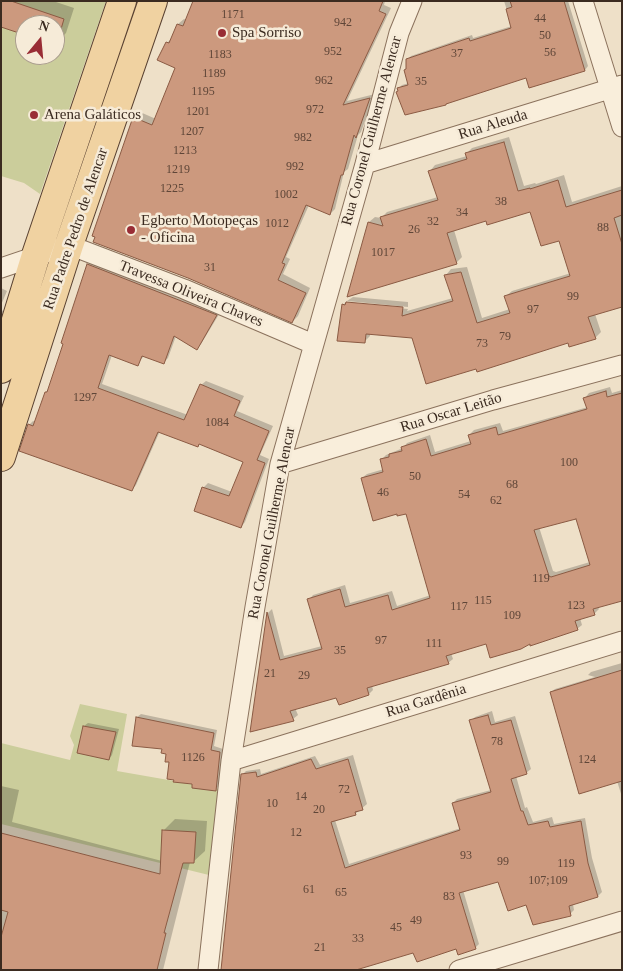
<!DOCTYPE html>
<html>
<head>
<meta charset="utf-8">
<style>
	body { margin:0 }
	#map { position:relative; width:623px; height:971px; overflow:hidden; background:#eee0c8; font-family:Georgia,serif }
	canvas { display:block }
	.frame { position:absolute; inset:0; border:2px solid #3b2b20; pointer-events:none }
	.north { position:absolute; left:15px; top:15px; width:50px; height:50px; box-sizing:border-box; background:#f6ebd8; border:1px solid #ab9e8e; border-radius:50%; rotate:17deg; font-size:14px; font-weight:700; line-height:20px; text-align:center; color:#3b2b20 }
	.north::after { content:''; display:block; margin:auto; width:18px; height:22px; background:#992d35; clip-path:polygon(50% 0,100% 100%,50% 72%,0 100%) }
</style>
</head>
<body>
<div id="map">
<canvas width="623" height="971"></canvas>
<div class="frame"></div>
<div class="north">N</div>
</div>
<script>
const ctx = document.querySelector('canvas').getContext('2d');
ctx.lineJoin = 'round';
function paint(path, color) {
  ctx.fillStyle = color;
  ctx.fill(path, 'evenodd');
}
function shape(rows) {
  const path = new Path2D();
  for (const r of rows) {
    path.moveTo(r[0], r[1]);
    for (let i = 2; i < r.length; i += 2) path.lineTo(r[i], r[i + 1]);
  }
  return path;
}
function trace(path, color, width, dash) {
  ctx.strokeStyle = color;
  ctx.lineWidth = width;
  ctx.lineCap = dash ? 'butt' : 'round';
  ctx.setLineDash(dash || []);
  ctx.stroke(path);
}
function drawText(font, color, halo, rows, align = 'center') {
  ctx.font = font + ' Georgia,serif';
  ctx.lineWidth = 5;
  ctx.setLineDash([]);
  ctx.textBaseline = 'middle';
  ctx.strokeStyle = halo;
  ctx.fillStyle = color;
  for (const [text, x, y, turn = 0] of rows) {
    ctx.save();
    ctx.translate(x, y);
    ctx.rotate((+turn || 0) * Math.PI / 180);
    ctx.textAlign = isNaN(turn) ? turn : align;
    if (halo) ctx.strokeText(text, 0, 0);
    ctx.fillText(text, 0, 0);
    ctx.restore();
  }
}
paint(shape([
	[1,1,106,1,40,194,24,183,1,176],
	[25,25,55,25,55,55,25,55],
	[80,704,127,714,117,771,220,789,213,876,1,824,1,743,70,760,74,745,70,736]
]), '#cbcd9b');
paint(shape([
	[1,1,53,1,74,8,66,33,55,44,55,25,25,25,25,34],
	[195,1,385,1,384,5,391,8,347,101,375,94,361,132,358,135,348,169,344,172,335,209,330,214,309,205,286,257,290,259,283,274,310,288,298,316,292,322,94,236,134,118,140,112,156,119,177,68,167,43,173,37,178,24,184,19,187,20],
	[504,1,568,1,588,66,585,70,530,87,527,76,399,91,399,88,402,85,409,83,407,60,411,56,472,35,473,38,512,26],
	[509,137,524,186,535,183,536,184,564,175,572,202,622,186,622,306,595,314,601,332,595,338,568,342,477,367,413,336,370,333,370,336,364,342,343,305,347,301,347,303,408,309,407,311,453,298,446,275,451,269,467,267,482,318,510,309,506,296,512,291,571,273,560,239,531,210,486,220,454,230,462,257,456,263,369,222,375,217,381,218,387,212,438,197,430,171,435,165,467,156,466,154,472,148],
	[92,260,221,311,201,344,197,348,176,336,168,358,163,363,144,356,137,364,112,355,102,384,188,415,201,385,206,381,244,396,237,411,273,426,260,455,269,459,245,522,241,527,203,488,208,483,232,492,244,461,200,443,197,446,160,431,136,485,132,490,29,425,33,421,36,422,46,392,49,389,88,264],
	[1,288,7,291,1,305],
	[353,297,408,302,408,307,347,301],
	[1,310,6,312,1,327],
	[610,387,612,393,622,390,622,599,598,607,599,609,594,614,580,618,582,625,577,629,530,642,487,643,451,653,453,659,448,663,372,686,373,690,369,694,337,697,295,708,298,715,293,719,252,730,268,613,272,609,284,656,322,646,309,600,313,595,345,585,350,603,392,591,397,606,431,595,407,513,362,478,367,474,384,469,381,460,386,455,403,448,407,443,430,435,435,452,471,441,469,435,474,430,500,423,503,431,588,407,585,398,589,393],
	[577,517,590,562,556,572,553,571,539,527],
	[622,663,622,797,617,781,551,692,555,689,595,677,588,675,591,672],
	[492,711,495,722,515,716,531,769,526,773,516,776,525,808,527,807,533,822,552,817,554,824,585,818,592,858,602,892,598,896,573,904,574,910,570,914,527,904,499,880,463,890,479,944,475,948,414,952,242,775,246,771,260,769,261,774,315,756,320,765,353,755,367,804,355,814,335,820,349,864,461,828,453,803,457,799,491,790,471,721,475,717],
	[141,714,217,730,214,746,223,749,219,786,216,789,193,783,171,761,168,753,137,717],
	[88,723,119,729,112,755,109,759,84,726],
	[1,786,19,790,12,822,162,861,163,831,175,819,207,821,205,851,193,862,190,862,163,970,1,970]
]), '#0003');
const building = shape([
	[1,1,11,1,64,19,56,46,55,25,25,25,25,35,1,27,1,1],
	[193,1,383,1,379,11,386,14,343,105,370,98,356,138,354,135,343,175,341,175,330,215,306,205,282,263,285,264,278,280,306,293,292,323,188,278,93,242,95,237,92,236,133,117,152,125,175,68,157,60,166,42,169,43,177,24,183,26,193,1],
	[510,1,564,1,585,71,529,88,526,78,446,104,446,105,405,115,396,92,398,91,397,88,408,85,404,70,406,69,406,59,469,38,470,41,511,28,506,9,512,7,510,1],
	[504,142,518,191,530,188,530,189,558,180,566,207,622,190,622,215,614,218,622,244,622,307,588,317,596,339,569,347,568,343,477,372,476,369,426,384,412,338,366,334,365,343,337,341,342,304,345,305,346,302,403,307,402,316,453,301,444,275,461,272,477,323,510,313,504,296,570,276,559,241,541,246,530,212,487,225,486,221,447,233,457,264,347,297,368,222,383,226,380,217,438,200,428,171,467,159,465,153,504,142],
	[87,264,217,315,197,350,174,336,164,364,142,356,138,366,109,355,98,388,184,420,200,384,240,401,234,416,269,431,257,460,265,463,241,528,194,511,202,487,229,496,243,462,199,444,198,447,158,432,132,491,19,451,28,424,33,426,45,392,47,392,63,344,61,343,87,264],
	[606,391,607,397,622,393,622,601,593,609,595,615,575,621,578,630,530,646,530,644,521,649,490,658,486,644,446,656,449,664,367,688,369,695,339,705,336,698,290,711,294,721,250,732,267,612,280,660,322,649,307,599,340,589,345,607,388,595,392,610,430,598,406,514,397,516,397,514,373,521,361,478,383,472,380,459,389,457,389,454,402,451,401,447,426,439,431,456,471,444,468,435,496,427,498,435,587,409,583,398,606,391],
	[576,519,590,565,551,577,549,576,534,530,576,519],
	[622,670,622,781,579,794,550,692,622,670],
	[488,715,491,725,511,720,527,774,511,779,521,811,523,811,528,825,548,821,550,827,581,821,588,863,598,897,569,906,571,916,533,925,526,905,508,911,498,882,459,893,476,949,458,955,456,949,417,962,413,953,356,970,221,970,241,774,256,772,257,777,311,759,316,769,348,759,363,810,355,812,356,815,331,822,345,868,460,830,452,803,491,792,469,720,488,715],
	[136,717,214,733,211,750,220,752,216,791,192,788,192,784,173,782,174,780,167,779,169,762,165,762,166,754,161,753,162,749,132,746,136,717],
	[83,726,116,732,109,760,77,753,83,726],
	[162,830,196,832,194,863,183,863,164,933,166,933,157,970,1,970,1,937,8,912,1,910,1,833,160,874,162,830]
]);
paint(building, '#cc997e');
trace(building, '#8a5a43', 1);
const street = shape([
	[583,1,622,127],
	[365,164,622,85],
	[1,268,69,245,184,289,313,344],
	[280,464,493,400,622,365],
	[231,761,622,641],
	[208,970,231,761,255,607,280,464,365,164,399,33,412,1],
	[459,970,622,921]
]);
const primary = shape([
	[1,369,36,255,122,1],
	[1,457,69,245,153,1]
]);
trace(street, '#8b725d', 21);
trace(primary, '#594131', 30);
trace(street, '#f9eedb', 19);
trace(primary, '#f0d2a1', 28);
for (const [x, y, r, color] of [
	[222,33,5,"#992d35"],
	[34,115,5,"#992d35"],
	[131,230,5,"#992d35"]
]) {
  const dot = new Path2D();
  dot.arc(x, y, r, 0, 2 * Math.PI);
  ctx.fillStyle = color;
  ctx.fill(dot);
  trace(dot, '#f6ebd8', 2);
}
drawText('12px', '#5f4638', null, [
	["1171",233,15],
	["44",540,19],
	["942",343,23],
	["50",545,36],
	["952",333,52],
	["56",550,53],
	["37",457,54],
	["1183",220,55],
	["1189",214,74],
	["962",324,81],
	["35",421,82],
	["1195",203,92],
	["972",315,110],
	["1201",198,112],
	["1207",192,132],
	["982",303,138],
	["1213",185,151],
	["992",295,167],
	["1219",178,170],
	["1225",172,189],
	["1002",286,195],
	["38",501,202],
	["34",462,213],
	["32",433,222],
	["1012",277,224],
	["88",603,228],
	["26",414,230],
	["1017",383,253],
	["31",210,268],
	["99",573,297],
	["97",533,310],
	["79",505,337],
	["73",482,344],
	["1297",85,398],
	["1084",217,423],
	["100",569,463],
	["50",415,477],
	["68",512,485],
	["46",383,493],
	["54",464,495],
	["62",496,501],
	["119",541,579],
	["115",483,601],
	["123",576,606],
	["117",459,607],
	["109",512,616],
	["97",381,641],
	["111",434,644],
	["35",340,651],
	["21",270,674],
	["29",304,676],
	["78",497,742],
	["1126",193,758],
	["124",587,760],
	["72",344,790],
	["14",301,797],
	["10",272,804],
	["20",319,810],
	["12",296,833],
	["93",466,856],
	["99",503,862],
	["119",566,864],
	["107;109",548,881],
	["61",309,890],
	["65",341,893],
	["83",449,897],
	["49",416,921],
	["45",396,928],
	["33",358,939],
	["21",320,948]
]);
drawText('15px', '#3b2b20', '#f6ebd8', [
	["Spa Sorriso",232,33],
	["Arena Galáticos",44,115],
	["Egberto Motopeças",141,221],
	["- Oficina",141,238]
], 'left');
drawText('15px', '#3b2b20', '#f6ebd8', [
	["Rua Aleuda",493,125,-17],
	["Rua Coronel Guilherme Alencar",372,131,-75],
	["Rua Padre Pedro de Alencar",76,229,-71],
	["Travessa Oliveira Chaves",191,294,22],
	["Rua Oscar Leitão",451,413,-17],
	["Rua Coronel Guilherme Alencar",272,523,-79],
	["Rua Gardênia",426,701,-17]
]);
</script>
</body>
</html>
